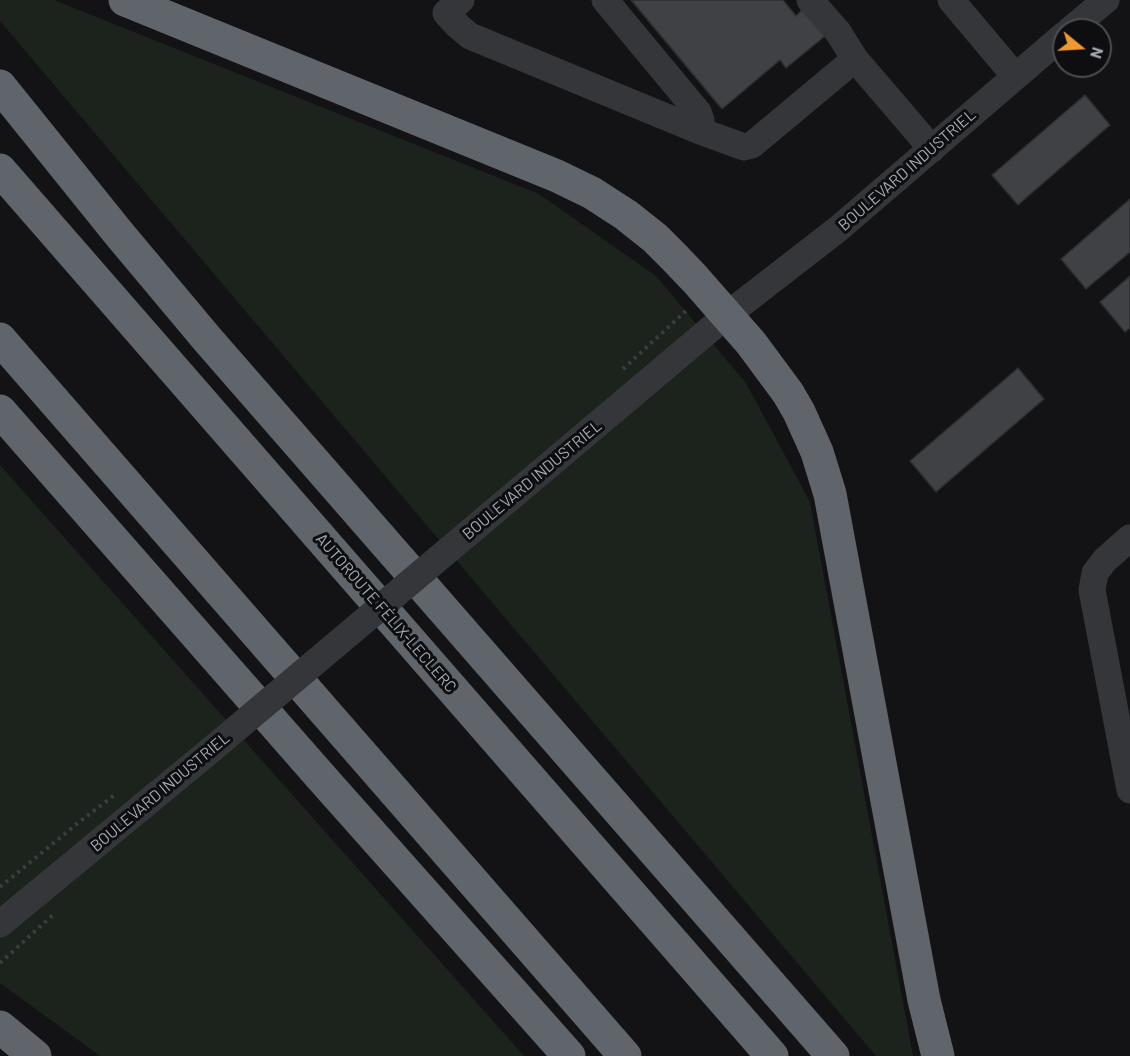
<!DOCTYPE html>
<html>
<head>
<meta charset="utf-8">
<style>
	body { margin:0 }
	#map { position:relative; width:1130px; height:1056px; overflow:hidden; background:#131315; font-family:Barlow,sans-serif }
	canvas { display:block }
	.north { position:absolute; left:1052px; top:18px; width:60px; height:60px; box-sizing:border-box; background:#0e0e10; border:2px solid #4a4d52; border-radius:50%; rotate:108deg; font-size:16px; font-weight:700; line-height:24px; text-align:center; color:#a5acb5 }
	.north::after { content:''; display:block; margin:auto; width:21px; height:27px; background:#ee9932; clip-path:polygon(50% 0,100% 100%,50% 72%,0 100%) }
</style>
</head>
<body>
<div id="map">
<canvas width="1130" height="1056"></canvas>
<div class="north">N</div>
</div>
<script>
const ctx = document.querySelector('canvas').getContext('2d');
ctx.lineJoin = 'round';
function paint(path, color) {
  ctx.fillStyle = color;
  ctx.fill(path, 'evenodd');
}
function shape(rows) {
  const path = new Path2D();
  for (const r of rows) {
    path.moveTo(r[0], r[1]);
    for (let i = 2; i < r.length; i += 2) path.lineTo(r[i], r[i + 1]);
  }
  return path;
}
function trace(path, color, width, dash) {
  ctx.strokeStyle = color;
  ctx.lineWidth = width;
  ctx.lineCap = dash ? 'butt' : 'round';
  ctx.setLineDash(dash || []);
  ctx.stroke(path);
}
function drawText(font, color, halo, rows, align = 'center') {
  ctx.font = font + ' Barlow,sans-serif';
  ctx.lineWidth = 6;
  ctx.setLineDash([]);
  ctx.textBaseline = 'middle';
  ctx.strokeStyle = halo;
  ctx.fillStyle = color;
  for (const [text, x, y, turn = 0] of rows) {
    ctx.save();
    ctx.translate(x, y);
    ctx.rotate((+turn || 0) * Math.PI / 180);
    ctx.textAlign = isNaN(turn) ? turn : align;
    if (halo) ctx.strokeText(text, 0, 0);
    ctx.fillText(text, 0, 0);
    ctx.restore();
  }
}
paint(shape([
	[0,0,54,0,539,194,656,276,746,383,810,502,913,1056,876,1056,0,21],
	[0,465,524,1056,100,1056,0,983]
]), '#1b231c');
const building = shape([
	[631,0,783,0,796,16,803,9,825,36,786,68,780,60,722,109,631,0],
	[1085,95,1110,125,1018,205,992,175,1085,95],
	[1130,199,1130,252,1086,289,1061,259,1130,199],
	[1130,276,1130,328,1125,332,1100,302,1130,276],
	[1018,368,1044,399,936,492,910,461,1018,368]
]);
paint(building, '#3f4145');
trace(building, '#2d2e31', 1.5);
trace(shape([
	[623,369,688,309],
	[0,887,78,823,116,794],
	[0,963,55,913]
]), '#3a3d41', 4, [3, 4.5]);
trace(shape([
	[461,0,446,13,458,26,470,36,700,131,744,147,752,145,855,59],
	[605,0,698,112,701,120,700,131],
	[810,0,838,32,855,59,932,149],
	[951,0,1015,76],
	[1070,30,1106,0],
	[465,536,727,315,838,229,1064,35],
	[1130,538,1105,560,1095,573,1092,590,1130,790],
	[0,924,212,749]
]), '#34363a', 27);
trace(shape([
	[125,0,557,176,592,193,626,215,655,238,673,256,695,279,751,343,788,393,799,412,817,452,830,494,924,1000,938,1056],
	[0,86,120,235,208,340,833,1056],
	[0,170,772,1056],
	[0,339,625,1056],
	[0,411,321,777,569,1056],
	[0,1027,35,1056]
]), '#60646b', 33);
trace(shape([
	[212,749,465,536]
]), '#34363a', 27);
drawText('16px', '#a5acb5', '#0e0e10', [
	["BOULEVARD INDUSTRIEL",907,170,-41],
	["BOULEVARD INDUSTRIEL",532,480,-40],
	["AUTOROUTE FÉLIX-LECLERC",386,613,49],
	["BOULEVARD INDUSTRIEL",160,792,-40]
]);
</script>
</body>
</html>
